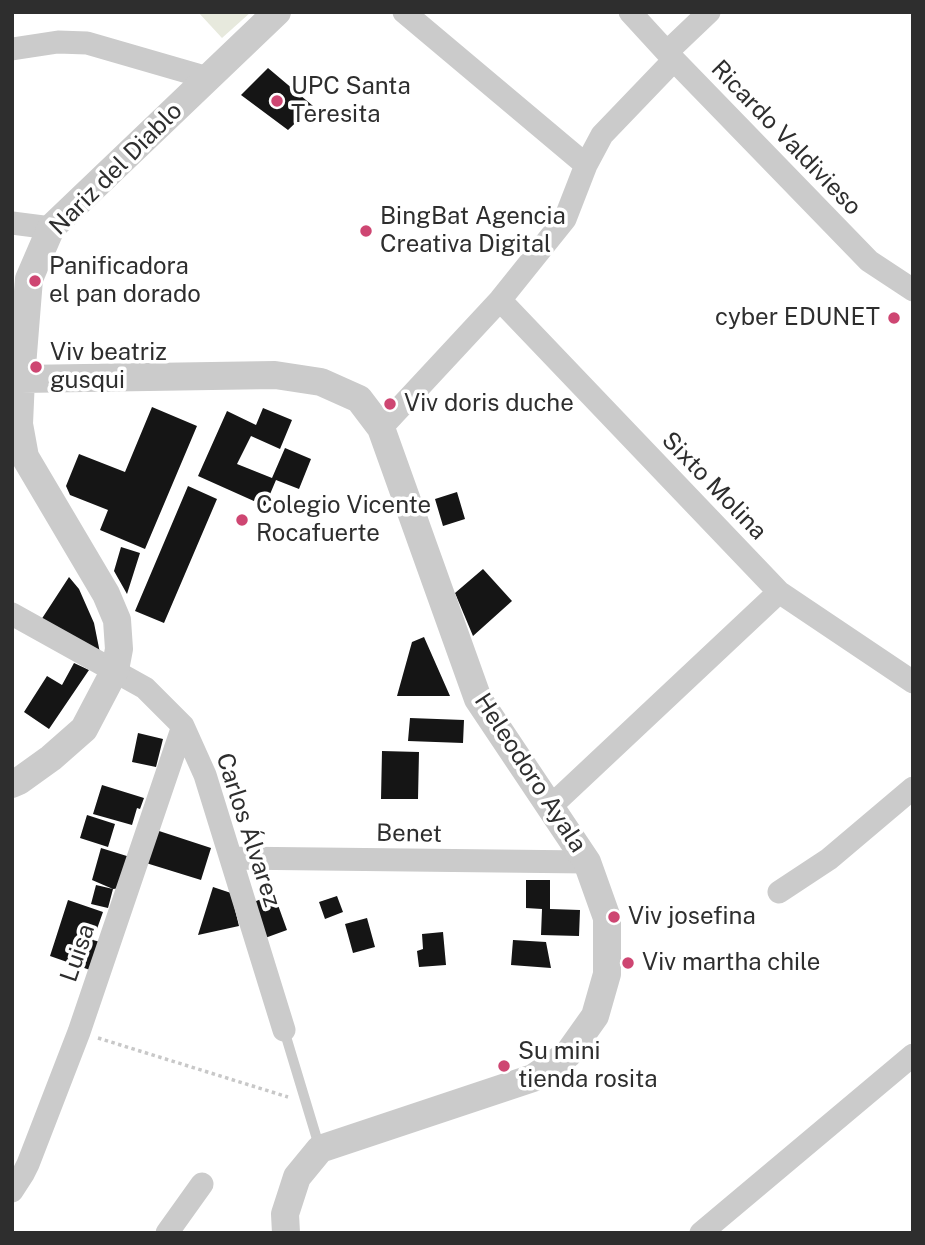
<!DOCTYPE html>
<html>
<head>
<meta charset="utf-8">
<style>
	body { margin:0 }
	#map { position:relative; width:925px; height:1245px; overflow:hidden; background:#fff; font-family:"Public Sans",sans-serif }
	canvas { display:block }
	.frame { position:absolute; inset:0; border:14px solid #2e2e2e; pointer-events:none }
</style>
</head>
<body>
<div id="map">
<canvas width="925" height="1245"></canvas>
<div class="frame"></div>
</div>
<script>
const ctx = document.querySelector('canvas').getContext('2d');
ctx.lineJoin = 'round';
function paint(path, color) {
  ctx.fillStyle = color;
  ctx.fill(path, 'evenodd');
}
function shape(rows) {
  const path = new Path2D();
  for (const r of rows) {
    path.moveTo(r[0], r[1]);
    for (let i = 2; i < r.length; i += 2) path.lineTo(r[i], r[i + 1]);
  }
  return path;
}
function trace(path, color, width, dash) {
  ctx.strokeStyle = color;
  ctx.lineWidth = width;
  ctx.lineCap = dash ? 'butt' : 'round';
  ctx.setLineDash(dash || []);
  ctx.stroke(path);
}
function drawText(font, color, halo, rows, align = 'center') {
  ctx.font = font + ' "Public Sans",sans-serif';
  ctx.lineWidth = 7;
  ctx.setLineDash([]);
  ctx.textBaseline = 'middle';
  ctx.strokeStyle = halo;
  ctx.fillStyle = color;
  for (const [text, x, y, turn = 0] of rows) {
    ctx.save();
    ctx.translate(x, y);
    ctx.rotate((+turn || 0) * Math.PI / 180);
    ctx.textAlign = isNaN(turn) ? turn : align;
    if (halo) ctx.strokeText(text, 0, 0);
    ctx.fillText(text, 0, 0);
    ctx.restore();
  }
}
paint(shape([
	[198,12,251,12,222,38]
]), '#e7e9dd');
paint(shape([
	[268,68,313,106,288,130,241,95],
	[152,407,197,426,145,549,100,530,108,510,70,495,66,486,79,454,125,472],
	[263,408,292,420,280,449,251,436,237,464,272,478,285,448,311,459,299,489,276,480,265,506,198,476,227,411,256,425],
	[188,486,217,499,164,623,135,611],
	[457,492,465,519,443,526,435,499],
	[121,547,140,553,127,594,114,571],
	[483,569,512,601,473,636,455,593],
	[69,577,79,589,94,623,100,653,41,620],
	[424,637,450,696,397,696,412,642],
	[74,663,89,670,49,729,24,712,47,676,62,685],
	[410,718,464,720,463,743,408,741],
	[138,733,163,739,156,767,132,762],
	[382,751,419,752,418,799,381,799],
	[102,785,144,798,140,809,137,808,132,825,93,814],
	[87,815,115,824,108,847,80,838],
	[156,830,211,848,201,880,146,863],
	[101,848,130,857,121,888,113,889,108,908,91,904,96,885,113,889,92,880],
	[526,880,550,880,550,909,580,910,579,936,541,935,542,909,526,908],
	[213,887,231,893,239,926,198,935],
	[274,894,287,930,265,938,251,903],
	[337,896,343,912,325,919,319,902],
	[68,900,103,912,93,940,100,942,90,970,50,956],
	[367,918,375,947,353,953,345,924],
	[443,932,446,965,419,967,417,951,423,949,422,934],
	[513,940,546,942,551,968,511,965]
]), '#151515');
trace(shape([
	[98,1038,288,1097]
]), '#c8c8c8', 3.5, [3.5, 3.5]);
trace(shape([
	[284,1030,320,1149]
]), '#cbcbcb', 10);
trace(shape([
	[404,12,586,165],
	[630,12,674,60,869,261,913,290],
	[12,49,58,42,87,43,208,78],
	[667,52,709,12],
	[12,223,51,228],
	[500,300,779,592,913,682],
	[381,428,500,300,565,219,586,165,602,135,674,60],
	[12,614,145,688,183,726,205,775,284,1030],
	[550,807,779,592],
	[231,858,587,862],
	[779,892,829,859,913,788],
	[12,1191,23,1174,28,1164,79,1032,183,726],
	[167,1233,202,1184],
	[701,1233,913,1055]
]), '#cbcbcb', 23);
trace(shape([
	[21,379,275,375,321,382,359,399,381,428,478,699,587,862,607,918,607,974,595,1016,568,1054,533,1078,320,1149,297,1177,285,1214,286,1233],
	[12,784,19,781,51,758,84,729,115,670,119,649,117,620,106,594,25,457,19,424,21,379,29,279,51,228,277,12]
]), '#cbcbcb', 28);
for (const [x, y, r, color] of [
	[277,101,7,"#ce4672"],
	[366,231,7,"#ce4672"],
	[35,281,7,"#ce4672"],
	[894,318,7,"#ce4672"],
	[36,367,7,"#ce4672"],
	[390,404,7,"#ce4672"],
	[242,520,7,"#ce4672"],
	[614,917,7,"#ce4672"],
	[628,963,7,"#ce4672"],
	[504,1066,7,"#ce4672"]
]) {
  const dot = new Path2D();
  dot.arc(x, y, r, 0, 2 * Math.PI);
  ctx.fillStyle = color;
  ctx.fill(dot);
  trace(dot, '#fff', 2.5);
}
drawText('24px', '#2e2e2e', '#fff', [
	["UPC Santa",291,87],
	["Teresita",291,115],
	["BingBat Agencia",380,217],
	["Creativa Digital",380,245],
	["Panificadora",49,267],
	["el pan dorado",49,295],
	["cyber EDUNET",880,318,"right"],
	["Viv beatriz",50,353],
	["gusqui",50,381],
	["Viv doris duche",404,404],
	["Colegio Vicente",256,506],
	["Rocafuerte",256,534],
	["Viv josefina",628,917],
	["Viv martha chile",642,963],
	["Su mini",518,1052],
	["tienda rosita",518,1080]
], 'left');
drawText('24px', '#2e2e2e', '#fff', [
	["Ricardo Valdivieso",786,138,46],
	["Nariz del Diablo",116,169,-45],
	["Sixto Molina",714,486,46],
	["Heleodoro Ayala",530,773,57],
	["Carlos Álvarez",248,830,72],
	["Benet",409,834,1],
	["Luisa",78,953,-71]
]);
</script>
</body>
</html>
